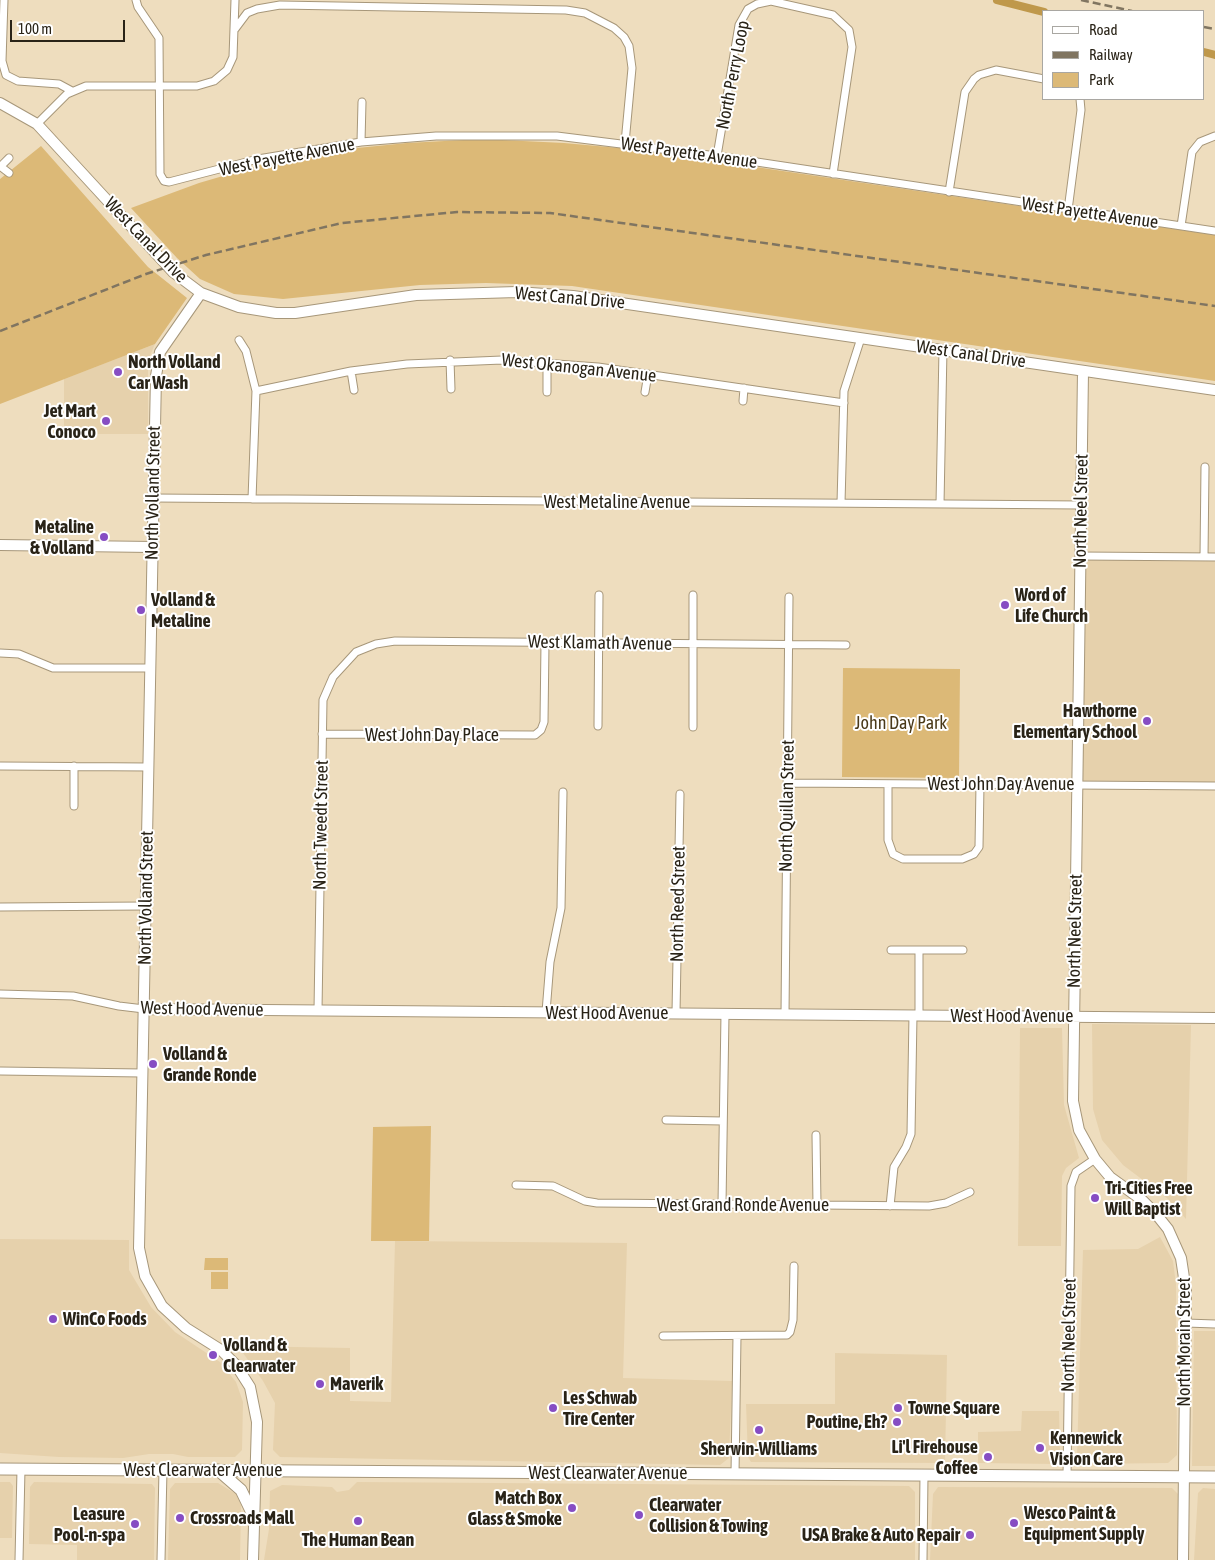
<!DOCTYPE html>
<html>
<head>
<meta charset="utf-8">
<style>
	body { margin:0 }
	#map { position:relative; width:1215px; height:1560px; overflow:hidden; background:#eeddbe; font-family:"Asap Condensed",sans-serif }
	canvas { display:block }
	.legend { position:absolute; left:1042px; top:10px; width:162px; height:90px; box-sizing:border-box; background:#fff; border:1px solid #a9a7a2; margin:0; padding:6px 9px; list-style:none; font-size:15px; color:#292317 }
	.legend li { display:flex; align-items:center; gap:10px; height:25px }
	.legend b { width:25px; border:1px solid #a9a7a2 }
	.scale { position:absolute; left:10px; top:20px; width:115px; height:22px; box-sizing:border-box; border:2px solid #292317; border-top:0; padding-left:6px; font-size:15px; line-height:18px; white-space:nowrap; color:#292317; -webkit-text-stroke:4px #fff; paint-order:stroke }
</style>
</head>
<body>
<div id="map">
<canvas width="1215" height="1560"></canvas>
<ul class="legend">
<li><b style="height:6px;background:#fff"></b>Road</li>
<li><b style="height:6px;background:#807561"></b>Railway</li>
<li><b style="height:14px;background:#dcb977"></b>Park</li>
</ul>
<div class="scale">100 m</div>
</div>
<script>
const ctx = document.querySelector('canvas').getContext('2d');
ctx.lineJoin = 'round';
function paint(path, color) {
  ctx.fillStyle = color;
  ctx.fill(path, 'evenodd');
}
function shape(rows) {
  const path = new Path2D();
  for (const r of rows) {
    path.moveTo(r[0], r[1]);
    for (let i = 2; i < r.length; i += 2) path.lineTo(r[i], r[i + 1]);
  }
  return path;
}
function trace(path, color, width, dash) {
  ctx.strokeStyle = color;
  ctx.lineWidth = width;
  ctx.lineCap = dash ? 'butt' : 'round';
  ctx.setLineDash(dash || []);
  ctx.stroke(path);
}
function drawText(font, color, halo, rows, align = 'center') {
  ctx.font = font + ' "Asap Condensed",sans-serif';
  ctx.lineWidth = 4;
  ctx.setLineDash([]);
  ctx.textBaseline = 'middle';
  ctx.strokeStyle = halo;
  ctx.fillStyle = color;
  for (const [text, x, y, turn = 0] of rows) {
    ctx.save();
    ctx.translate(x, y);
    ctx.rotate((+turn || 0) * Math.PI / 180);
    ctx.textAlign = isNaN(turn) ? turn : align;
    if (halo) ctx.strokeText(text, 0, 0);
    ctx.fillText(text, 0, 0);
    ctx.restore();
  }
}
paint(shape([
	[155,344,149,358,148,371,148,434,64,434,64,379],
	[1080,556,1215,557,1215,786,1077,785],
	[1092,1024,1191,1025,1186,1219,1168,1199,1123,1165,1102,1140,1093,1109],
	[1020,1028,1062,1028,1064,1105,1079,1158,1066,1168,1062,1176,1061,1246,1018,1246],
	[1160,1237,1173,1261,1176,1285,1177,1455,1168,1463,1087,1464,1077,1457,1083,1250,1138,1249],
	[0,1239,129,1240,129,1270,151,1307,175,1332,220,1362,236,1382,243,1402,242,1450,235,1457,188,1457,173,1454,149,1454,123,1458,59,1457,0,1453],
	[395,1241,627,1243,623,1378,732,1381,729,1458,720,1465,280,1457,273,1450,275,1403,263,1381,238,1346,350,1348,350,1401,391,1402],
	[1194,1331,1215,1331,1215,1466,1192,1466],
	[835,1353,947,1355,945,1463,751,1462,748,1457,746,1404,835,1404],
	[1022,1411,1059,1411,1060,1458,1056,1464,978,1463,978,1432,1021,1431],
	[0,1482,10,1482,13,1486,12,1538,0,1538],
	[34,1482,152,1484,155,1488,154,1560,77,1560,77,1545,29,1544,30,1487],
	[357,1482,909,1486,915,1492,915,1560,264,1560,269,1529,270,1491,282,1485,332,1487,337,1492,349,1490],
	[175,1483,218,1483,236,1494,241,1505,240,1560,168,1560,170,1489],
	[938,1487,1172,1488,1180,1496,1178,1560,930,1560,933,1494],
	[1203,1488,1215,1489,1215,1560,1194,1560,1198,1493]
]), '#e6d1ac');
paint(shape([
	[482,139,564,143,641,150,1215,235,1215,381,572,286,486,283,420,285,283,299,234,294,200,279,177,258,131,208,199,183,264,164,337,150,407,143],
	[41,146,148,267,187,298,155,344,0,404,0,179],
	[843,668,960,669,959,778,842,777],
	[431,1126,429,1241,371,1241,373,1127],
	[205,1258,228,1258,228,1270,204,1270],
	[211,1272,228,1272,228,1289,211,1289]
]), '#dcb977');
trace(shape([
	[997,0,1044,12],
	[1204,52,1215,55]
]), '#bf984b', 8);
const street = shape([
	[4,0,2,61,6,75,18,81,59,84,72,91],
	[136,0,138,7,159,38,160,174,164,181,169,182,258,159,361,142,436,136,557,136,717,156,1215,231],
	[235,29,247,13,257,9,280,5,566,10,585,13,614,28,624,37,629,46,632,68,625,143],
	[37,124,67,94,86,86,197,86,214,81,227,70,233,57,235,0],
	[361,142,362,102],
	[717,156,739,25,748,9,757,4,771,1,833,15,849,30,852,47,833,174],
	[0,166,9,173],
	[1,166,9,158],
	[949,192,965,92,974,79,979,75,996,70,1044,79],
	[1068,210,1081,110,1080,99],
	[1181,226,1192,152,1200,142,1215,136],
	[239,340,246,351,256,391,252,499],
	[450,360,451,389],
	[351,371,354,390],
	[256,391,351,371,407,364,502,360,598,367,844,403],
	[547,392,547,362],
	[645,392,648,374],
	[743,401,744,388],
	[153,498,1081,505],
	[841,503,844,391,861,338],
	[940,504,943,349],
	[1080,556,1215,557],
	[1204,557,1205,467],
	[0,653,19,654,53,668,150,668],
	[598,726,599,595],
	[693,727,693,595],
	[322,734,535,735,541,730,544,722,545,643],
	[0,766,148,767],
	[74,766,74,806],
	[787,783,1215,786],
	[888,784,888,840,893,854,903,859,962,859,974,854,979,847,980,784],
	[0,907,145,906],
	[891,950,963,950],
	[919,950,919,1015],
	[0,994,73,996,119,1006,144,1009],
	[318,1010,323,700,333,677,356,652,376,644,395,641,846,645],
	[546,1012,550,962,561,908,563,792],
	[676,1013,680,794],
	[785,1014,789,597],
	[0,1071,142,1073],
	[666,1120,723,1121],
	[816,1135,817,1205],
	[516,1185,553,1186,585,1201,597,1203,929,1206,946,1203,970,1192],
	[722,1204,725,1014],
	[890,1206,894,1167,906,1147,911,1134,913,1015],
	[1186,1323,1215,1324],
	[663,1336,787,1335,790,1332,793,1320,794,1266],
	[735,1474,737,1336],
	[1067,1476,1071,1186,1076,1172,1095,1159],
	[19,1560,21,1469],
	[161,1560,163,1470],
	[923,1560,924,1475]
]);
const secondary = shape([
	[0,103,37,124,173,272,201,293,239,307,276,313,295,313,416,295,517,292,573,296,1215,390],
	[201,293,160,352,156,376,139,1248,145,1276,162,1306,186,1328,221,1350,236,1365,250,1387,257,1422,253,1560],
	[1083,371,1073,1101,1079,1130,1095,1159,1110,1177,1142,1200,1156,1214,1168,1229,1181,1258,1186,1291,1183,1560],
	[0,545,152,547],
	[144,1009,1215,1018]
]);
const primary = shape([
	[0,1469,1215,1477],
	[218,1470,241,1490,255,1519]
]);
trace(street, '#a7977a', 9);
trace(secondary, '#a7977a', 12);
trace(primary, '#a7977a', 13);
trace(street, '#fff', 7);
trace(secondary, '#fff', 10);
trace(primary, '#fff', 11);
trace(shape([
	[1081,0,1132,11],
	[1204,27,1215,29],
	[0,331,146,274,206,255,342,223,457,212,550,213,1215,306]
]), '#807561', 2.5, [8, 4]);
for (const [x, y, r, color] of [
	[118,372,5,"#864dc3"],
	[106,421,5,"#864dc3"],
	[104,537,5,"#864dc3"],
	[1005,605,5,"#864dc3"],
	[141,610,5,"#864dc3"],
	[1147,721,5,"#864dc3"],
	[153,1064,5,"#864dc3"],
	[1095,1198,5,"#864dc3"],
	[53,1319,5,"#864dc3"],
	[213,1355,5,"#864dc3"],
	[320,1384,5,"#864dc3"],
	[553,1408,5,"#864dc3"],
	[898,1408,5,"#864dc3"],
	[897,1422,5,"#864dc3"],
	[759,1430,5,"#864dc3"],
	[1040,1448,5,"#864dc3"],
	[988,1457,5,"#864dc3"],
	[572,1508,5,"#864dc3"],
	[639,1515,5,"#864dc3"],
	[180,1518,5,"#864dc3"],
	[358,1521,5,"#864dc3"],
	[1014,1523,5,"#864dc3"],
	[135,1524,5,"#864dc3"],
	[970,1535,5,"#864dc3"]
]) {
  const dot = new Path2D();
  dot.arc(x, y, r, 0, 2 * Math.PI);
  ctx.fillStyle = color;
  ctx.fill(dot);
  trace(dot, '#fff', 2);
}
drawText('18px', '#292317', '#fff', [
	["North Perry Loop",733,75,-79],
	["West Payette Avenue",689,153,8],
	["West Payette Avenue",287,157,-11],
	["West Payette Avenue",1090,213,8],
	["West Canal Drive",146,240,46],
	["West Canal Drive",570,298,5],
	["West Canal Drive",971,354,8],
	["West Okanogan Avenue",579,368,6],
	["North Volland Street",153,493,-89],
	["West Metaline Avenue",617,502],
	["North Neel Street",1081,511,-89],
	["West Klamath Avenue",600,643,1],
	["West John Day Place",432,735],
	["West John Day Avenue",1001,784],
	["North Quillan Street",787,806,-89],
	["North Tweedt Street",321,825,-89],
	["North Volland Street",146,898,-89],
	["North Reed Street",678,904,-89],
	["North Neel Street",1075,931,-89],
	["West Hood Avenue",202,1009,1],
	["West Hood Avenue",607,1013],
	["West Hood Avenue",1012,1016],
	["West Grand Ronde Avenue",743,1205],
	["North Neel Street",1069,1335,-89],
	["North Morain Street",1184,1342,-90],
	["West Clearwater Avenue",203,1470],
	["West Clearwater Avenue",608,1473]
]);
drawText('bold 18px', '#292317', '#fff', [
	["North Volland",128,362],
	["Car Wash",128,383],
	["Jet Mart",96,411,"right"],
	["Conoco",96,432,"right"],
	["Metaline",94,527,"right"],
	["& Volland",94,548,"right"],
	["Word of",1015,595],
	["Life Church",1015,616],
	["Volland &",151,600],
	["Metaline",151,621],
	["Hawthorne",1137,711,"right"],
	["Elementary School",1137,732,"right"],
	["Volland &",163,1054],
	["Grande Ronde",163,1075],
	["Tri-Cities Free",1105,1188],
	["Will Baptist",1105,1209],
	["WinCo Foods",63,1319],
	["Volland &",223,1345],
	["Clearwater",223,1366],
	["Maverik",330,1384],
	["Les Schwab",563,1398],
	["Tire Center",563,1419],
	["Towne Square",908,1408],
	["Poutine, Eh?",887,1422,"right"],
	["Kennewick",1050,1438],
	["Vision Care",1050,1459],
	["Li'l Firehouse",978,1447,"right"],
	["Coffee",978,1468,"right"],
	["Sherwin-Williams",759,1449,"center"],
	["Match Box",562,1498,"right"],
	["Glass & Smoke",562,1519,"right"],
	["Clearwater",649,1505],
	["Collision & Towing",649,1526],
	["Wesco Paint &",1024,1513],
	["Equipment Supply",1024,1534],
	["Leasure",125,1514,"right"],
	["Pool-n-spa",125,1535,"right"],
	["Crossroads Mall",190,1518],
	["USA Brake & Auto Repair",960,1535,"right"],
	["The Human Bean",358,1540,"center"]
], 'left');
drawText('18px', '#4a3918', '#fff', [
	["John Day Park",901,723]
]);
</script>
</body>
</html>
